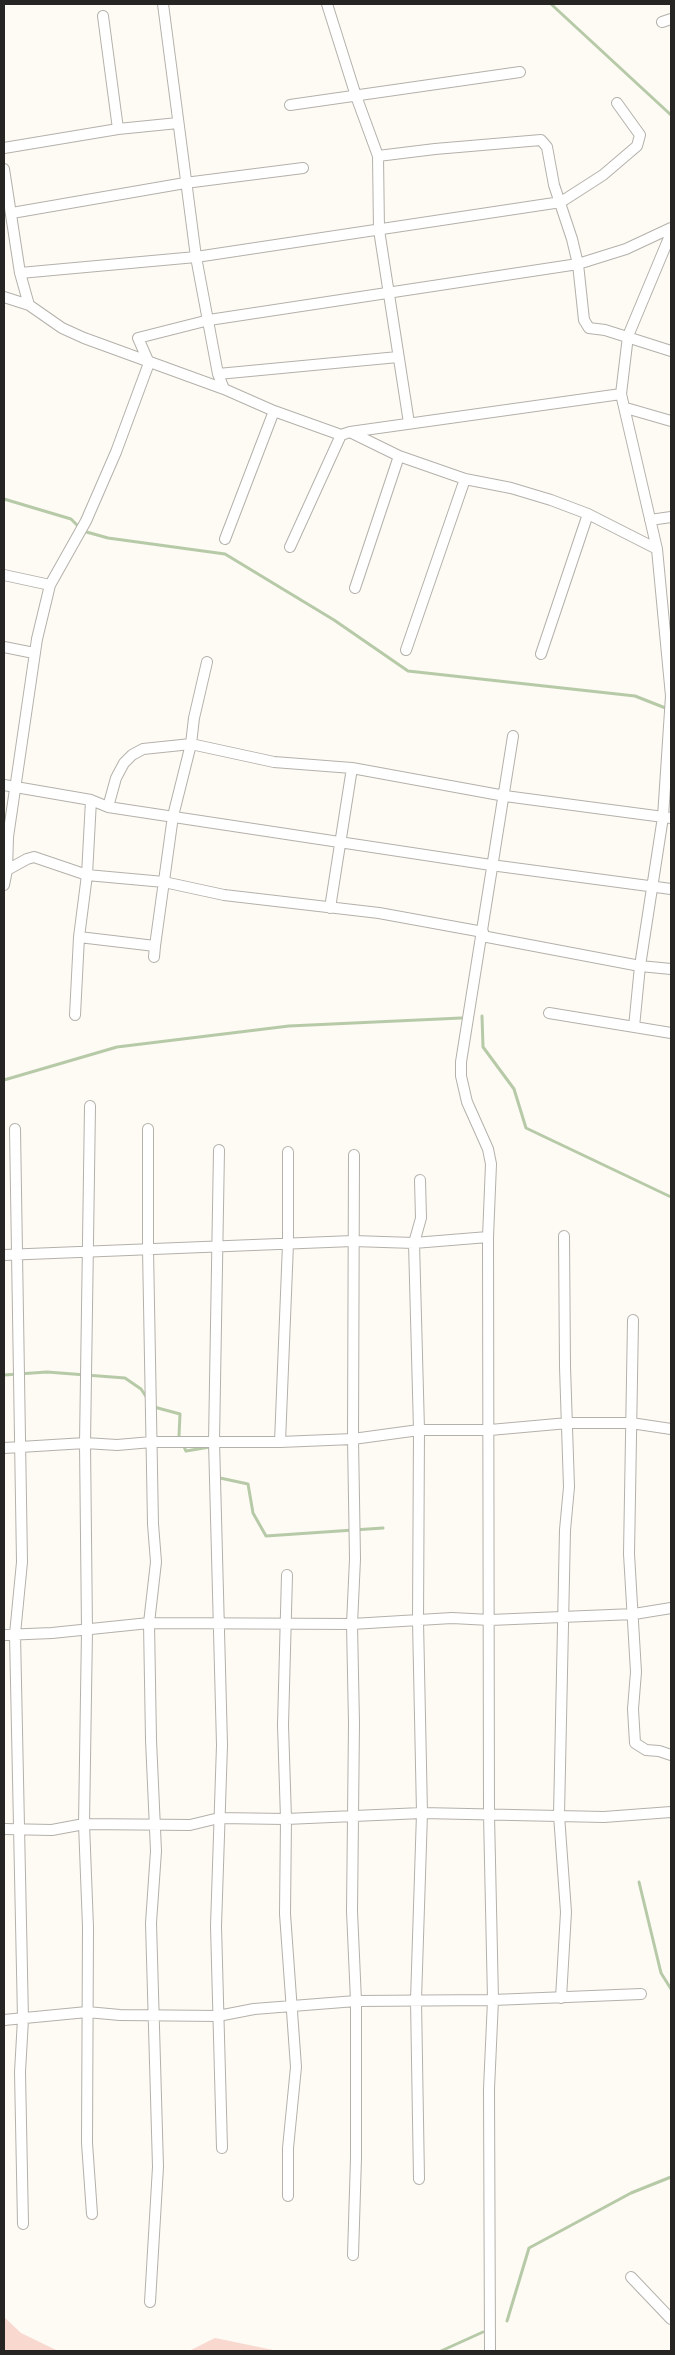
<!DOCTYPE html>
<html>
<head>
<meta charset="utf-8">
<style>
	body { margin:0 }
	#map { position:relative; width:675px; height:2355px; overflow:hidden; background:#fefaf4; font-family:Cabin,sans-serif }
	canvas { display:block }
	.frame { position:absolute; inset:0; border:5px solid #262523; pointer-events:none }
</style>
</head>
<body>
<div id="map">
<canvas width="675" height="2355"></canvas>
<div class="frame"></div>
</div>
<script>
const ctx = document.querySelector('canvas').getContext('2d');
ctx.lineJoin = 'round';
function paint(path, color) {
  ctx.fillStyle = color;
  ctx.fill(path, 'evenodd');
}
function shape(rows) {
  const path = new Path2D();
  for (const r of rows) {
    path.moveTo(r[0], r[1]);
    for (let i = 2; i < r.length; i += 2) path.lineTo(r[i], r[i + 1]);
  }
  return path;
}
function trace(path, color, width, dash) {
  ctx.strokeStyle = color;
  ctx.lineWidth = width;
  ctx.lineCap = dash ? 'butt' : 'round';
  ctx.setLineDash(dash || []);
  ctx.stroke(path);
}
paint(shape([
	[4,2317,21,2333,58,2351,4,2351],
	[215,2338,278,2351,189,2351]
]), '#f8d8cf');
trace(shape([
	[551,4,671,115],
	[4,499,71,519,83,531,108,538,225,554,334,620,408,671,635,696,668,709],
	[482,1016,483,1047,514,1089,526,1128,671,1197],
	[4,1080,117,1047,289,1026,461,1018],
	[4,1375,47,1372,125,1378,141,1389,147,1398],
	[154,1407,180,1414,179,1436,186,1451,210,1447,211,1450],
	[219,1475,220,1478,248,1484,253,1513,266,1536,383,1528],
	[639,1882,661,1973,671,1989],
	[507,2321,529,2248,631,2193,671,2177],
	[441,2351,483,2332]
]), '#b7caa8', 3);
const minor = shape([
	[163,4,196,257,218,374,224,389],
	[327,4,356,96,378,156,379,230,409,423],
	[103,16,118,129],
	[662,22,671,19],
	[290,105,520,72],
	[4,148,118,129,178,123],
	[378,156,435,149,541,140,547,147,554,185,572,239,578,264,584,320,589,328,605,330,671,351],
	[4,169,20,273,29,305],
	[12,213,185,183,303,168],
	[20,273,196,257,561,202,603,175,637,146,640,135,617,103],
	[4,297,29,305,62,328,84,338,224,389,274,411,341,435,350,432,399,456,465,479,511,488,551,500,588,514,657,549,671,696,663,817,640,966,634,1027],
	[218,374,398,357],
	[626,408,671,421],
	[350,432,621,394],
	[650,520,671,517],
	[225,539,274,411],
	[290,547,341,435],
	[657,549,621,394,628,336,671,233],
	[4,575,50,585],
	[355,588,399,456],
	[4,647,34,653],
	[406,650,465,479],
	[541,654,588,514],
	[4,785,91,800,108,807,491,865,671,889],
	[108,807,116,778,124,763,132,755,143,749,191,744,274,762,352,768,505,796,671,818],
	[7,870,27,859,34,857,87,875,164,882,224,895,379,913,483,932],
	[4,885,7,870,8,837,37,639,50,585,86,521,116,452,149,363,138,338,209,320,578,264,626,249,671,228],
	[330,908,352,768],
	[482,936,640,966,671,969],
	[79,937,155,946,154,957],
	[155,946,173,816,191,744,194,718,207,662],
	[549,1013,671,1033],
	[75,1015,79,937,87,875,91,800],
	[90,1106,85,1443,87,1630,84,1824,88,1927,87,2143,92,2214],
	[15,1129,22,1562,15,1634,23,2019,20,2072,23,2224],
	[148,1129,148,1249,153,1524,156,1562,149,1623,151,1740,156,1851,151,1923,158,2167,150,2302],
	[219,1150,214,1441,222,1745,216,1926,222,2148],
	[4,1255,353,1241,414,1243,488,1237],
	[633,1320,629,1554,636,1672,633,1709,635,1743,646,1750,659,1751,671,1755],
	[280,1442,288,1244,288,1152],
	[4,1448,85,1443,117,1445,152,1442,280,1442,353,1439,419,1430,490,1430,568,1423,631,1423,671,1429],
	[287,1575,283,1725,286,1819,285,1914,296,2067,288,2148,288,2196],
	[4,1635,52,1633,149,1623,352,1624,452,1618,490,1620,634,1614,671,1608],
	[4,1829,52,1830,84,1824,190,1825,219,1818,286,1819,422,1813,604,1817,671,1812],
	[561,1998,566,1912,559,1815,565,1530,569,1487,565,1367,564,1236],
	[4,2020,87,2012,120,2015,218,2016,254,2009,356,2001,493,2000,641,1994],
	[419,2179,416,2000,422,1813,418,1621,419,1430,414,1243,421,1218,420,1180],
	[353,2255,356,2158,356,2001,352,1911,354,1723,352,1624,355,1559,353,1439,354,1155],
	[631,2277,671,2319],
	[490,2351,489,2089,493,2000,489,1815,488,1237,491,1164,488,1149,467,1102,461,1076,461,1062,513,736]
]);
trace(minor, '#b4b1ab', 12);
trace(minor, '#fff', 10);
</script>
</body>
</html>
